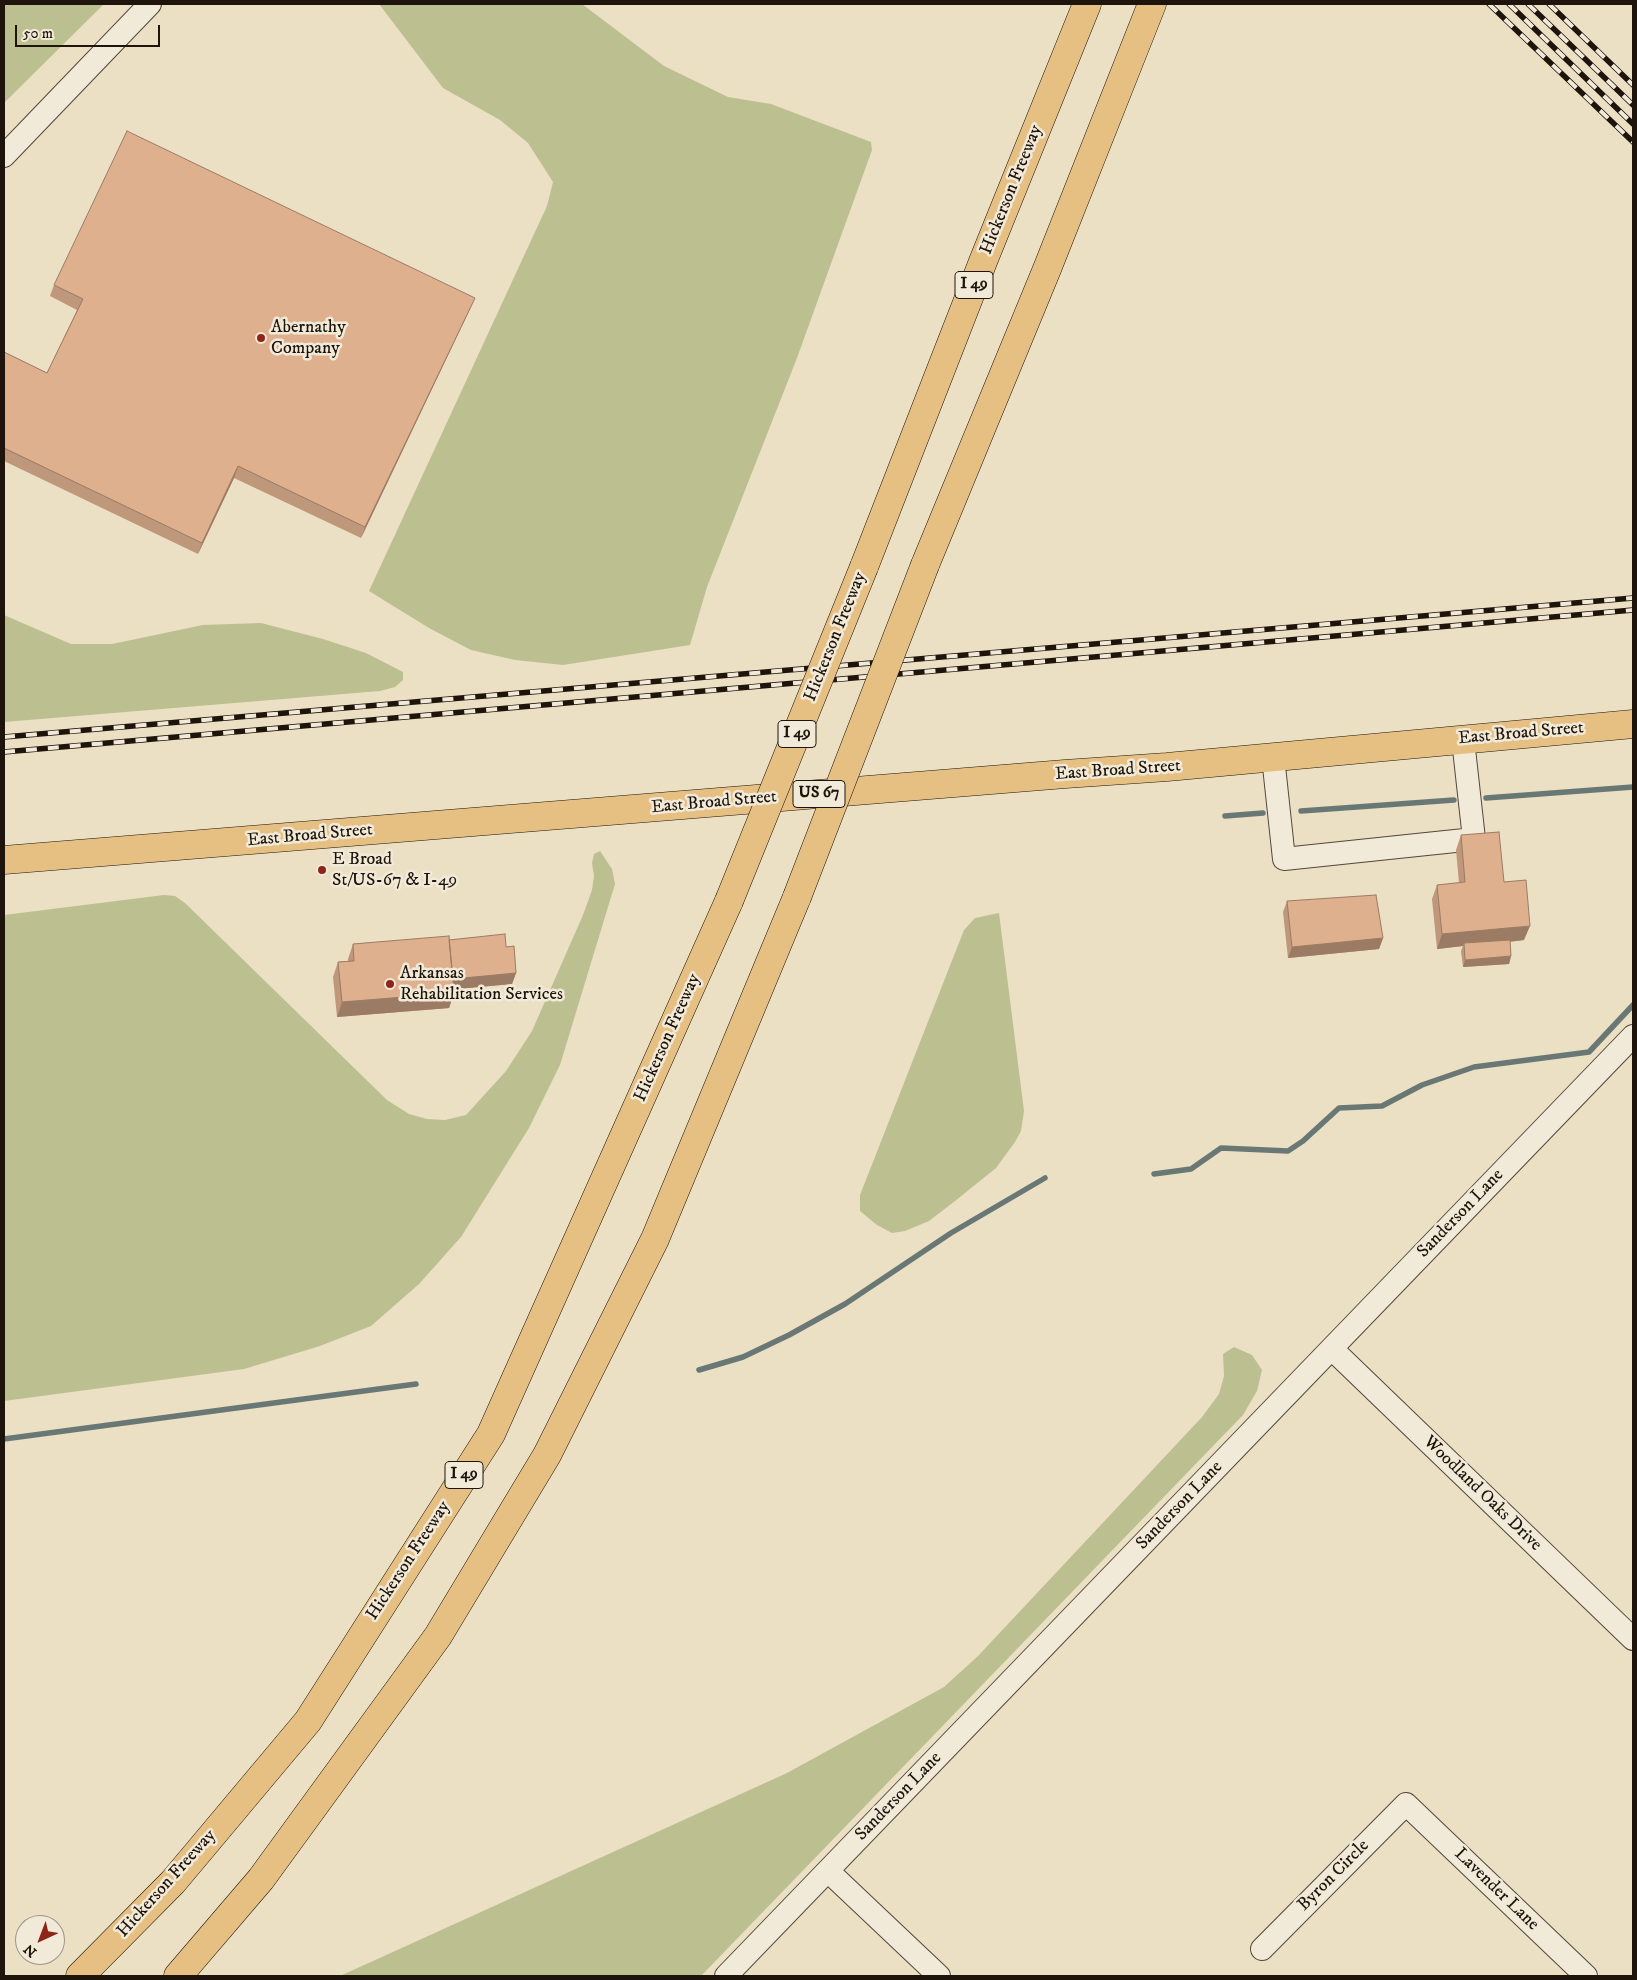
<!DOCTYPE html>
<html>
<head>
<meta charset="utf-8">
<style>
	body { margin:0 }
	#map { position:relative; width:1637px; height:1980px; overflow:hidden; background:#ebdfc4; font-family:"IM FELL DW Pica",serif }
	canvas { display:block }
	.frame { position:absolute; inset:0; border:5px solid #1f140b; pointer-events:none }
	.north { position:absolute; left:15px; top:1915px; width:50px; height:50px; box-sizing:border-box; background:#f2ead9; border:1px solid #9e9487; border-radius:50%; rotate:223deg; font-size:14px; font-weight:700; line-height:20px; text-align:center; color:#1f140b }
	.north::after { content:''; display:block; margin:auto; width:18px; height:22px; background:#8f2418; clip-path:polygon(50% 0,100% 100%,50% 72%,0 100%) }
	.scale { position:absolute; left:15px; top:25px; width:145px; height:22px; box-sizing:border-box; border:2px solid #1f140b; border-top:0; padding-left:6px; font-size:15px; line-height:18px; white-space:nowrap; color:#1f140b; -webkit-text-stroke:4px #f2ead9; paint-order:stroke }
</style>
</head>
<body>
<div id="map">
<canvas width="1637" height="1980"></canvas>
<div class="frame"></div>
<div class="north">N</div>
<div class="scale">50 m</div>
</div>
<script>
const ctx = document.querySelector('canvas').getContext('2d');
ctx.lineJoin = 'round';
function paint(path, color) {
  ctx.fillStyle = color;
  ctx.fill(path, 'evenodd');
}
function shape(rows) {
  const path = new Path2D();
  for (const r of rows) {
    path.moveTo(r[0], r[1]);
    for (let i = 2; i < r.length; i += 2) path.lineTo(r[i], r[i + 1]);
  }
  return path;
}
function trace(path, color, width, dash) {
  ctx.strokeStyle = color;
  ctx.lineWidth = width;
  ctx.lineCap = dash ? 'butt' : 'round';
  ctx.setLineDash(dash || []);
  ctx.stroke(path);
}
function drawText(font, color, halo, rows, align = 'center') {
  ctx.font = font + ' "IM FELL DW Pica",serif';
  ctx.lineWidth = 5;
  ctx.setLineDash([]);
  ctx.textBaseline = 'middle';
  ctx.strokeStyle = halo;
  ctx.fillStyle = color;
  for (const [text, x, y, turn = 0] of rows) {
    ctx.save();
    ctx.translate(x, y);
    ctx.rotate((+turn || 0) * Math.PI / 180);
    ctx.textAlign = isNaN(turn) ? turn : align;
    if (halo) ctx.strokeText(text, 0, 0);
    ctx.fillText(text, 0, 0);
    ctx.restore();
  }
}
paint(shape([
	[4,4,104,4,4,103],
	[379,4,582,4,664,66,728,97,771,104,871,142,872,150,797,358,707,587,690,645,563,665,515,660,471,650,429,628,369,591,547,206,553,182,528,143,500,120,443,88],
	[4,615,71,644,112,644,203,625,261,623,323,639,366,653,403,672,403,680,395,687,380,691,4,722],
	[600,851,612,869,615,884,560,1065,529,1128,461,1237,419,1284,371,1326,320,1346,244,1369,4,1401,4,915,164,895,175,896,185,903,387,1100,409,1114,427,1119,445,1120,466,1115,506,1071,532,1031,583,915,592,890,594,876,592,863,594,854],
	[999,913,1024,1111,1021,1131,1015,1142,996,1168,955,1201,929,1221,905,1231,892,1233,877,1225,860,1211,860,1195,964,930,975,918],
	[1234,1347,1252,1355,1262,1370,1257,1391,1243,1415,701,1976,340,1976,787,1773,944,1687,978,1656,1202,1417,1219,1394,1224,1376,1223,1354]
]), '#bcc091');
trace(shape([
	[1486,798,1633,787],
	[1301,811,1454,800],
	[1225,816,1263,813],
	[1154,1174,1191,1169,1221,1148,1288,1151,1303,1141,1339,1108,1382,1106,1422,1085,1474,1067,1589,1052,1633,1005],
	[699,1370,743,1357,789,1335,845,1304,951,1233,1045,1178],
	[4,1439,416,1384]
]), '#697875', 5.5);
const minor = shape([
	[4,156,150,4],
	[1273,757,1284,859,1474,839,1463,740],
	[1332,1349,1633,1639],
	[828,1871,939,1976],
	[1262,1949,1406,1804,1586,1976],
	[726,1976,1633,1036]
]);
const major = shape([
	[4,860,1065,774,1167,767,1633,724]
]);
const highway = shape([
	[925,565,1047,269,1152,4],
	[864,567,984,259,1087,4],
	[80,1976,173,1882,308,1721,491,1434,729,901],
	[178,1976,261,1879,438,1636,547,1455,655,1239,797,897]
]);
trace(minor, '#524739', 24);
trace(major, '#1f140b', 29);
trace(highway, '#1f140b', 29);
trace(minor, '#f2ead9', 22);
trace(major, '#e6c082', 28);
trace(highway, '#e6c082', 28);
const rail = shape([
	[1489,4,1633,142],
	[1509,4,1633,124],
	[1528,4,1633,105],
	[1549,4,1633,85],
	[4,737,1633,598],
	[4,752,1633,610]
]);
trace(rail, '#1f140b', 5.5);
trace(rail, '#f2ead9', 4, [11]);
const highwayBridge = shape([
	[797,897,925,565],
	[729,901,864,567]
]);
trace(highwayBridge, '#1f140b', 29, []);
trace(highwayBridge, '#e6c082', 28);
paint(shape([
	[54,285,475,298,470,309,361,538,234,478,198,554,4,461,4,352,47,373,77,310,50,296],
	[1461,835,1504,882,1524,940,1510,942,1511,956,1509,964,1463,967,1461,951,1463,946,1437,949,1432,899,1437,885,1459,883,1456,850],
	[1287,901,1383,938,1379,949,1288,958,1283,912],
	[449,940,506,947,516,973,512,984,454,989,454,993,449,1008,337,1017,333,977,338,962,348,961,348,959,353,944]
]), '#bf977a');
paint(shape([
	[475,298,470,309,361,538,365,527],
	[238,466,234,478,198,554,202,543],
	[1530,926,1524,940,1464,946,1464,943,1463,946,1437,949,1442,934],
	[1383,938,1379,949,1288,958,1292,947],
	[1511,956,1509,964,1463,967,1465,960],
	[516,973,512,984,447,990,451,979],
	[454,993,449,1008,337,1017,342,1002]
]), '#9b7b63');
const building = shape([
	[127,131,475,298,365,527,238,466,202,543,4,448,4,352,47,373,83,299,54,285,127,131],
	[1499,832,1504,882,1526,880,1530,926,1442,934,1437,885,1465,882,1461,835,1499,832],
	[1376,895,1383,938,1292,947,1287,901,1376,895],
	[505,934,506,947,514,946,516,973,453,979,449,940,505,934],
	[449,936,454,993,342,1002,338,962,354,961,353,944,449,936],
	[1510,940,1511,956,1465,960,1464,943,1510,940]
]);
paint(building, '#deb08e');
trace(building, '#9b7b63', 1);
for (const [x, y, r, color] of [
	[261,338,5,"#8f2418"],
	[322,870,5,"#8f2418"],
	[390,984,5,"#8f2418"]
]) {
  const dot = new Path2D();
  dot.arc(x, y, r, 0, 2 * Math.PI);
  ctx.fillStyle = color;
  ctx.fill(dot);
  trace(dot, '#f2ead9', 2);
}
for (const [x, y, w] of [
	[974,285,38],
	[797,734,38],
	[819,794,52],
	[464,1475,38]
]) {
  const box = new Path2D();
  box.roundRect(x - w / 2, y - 13.5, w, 27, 4);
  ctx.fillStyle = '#f2ead9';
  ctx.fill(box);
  trace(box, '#1f140b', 1);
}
drawText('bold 16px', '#1f140b', null, [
	["I 49",974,285],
	["I 49",797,734],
	["US 67",819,794],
	["I 49",464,1475]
]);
drawText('18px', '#1f140b', '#f2ead9', [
	["Hickerson Freeway",1012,190,-68],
	["Hickerson Freeway",836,637,-68],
	["East Broad Street",1521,734,-5],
	["East Broad Street",1118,771,-4],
	["East Broad Street",714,803,-5],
	["East Broad Street",310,836,-5],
	["Hickerson Freeway",668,1038,-66],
	["Sanderson Lane",1461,1214,-46],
	["Woodland Oaks Drive",1482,1494,44],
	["Sanderson Lane",1180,1506,-46],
	["Hickerson Freeway",409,1561,-57],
	["Sanderson Lane",899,1797,-46],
	["Byron Circle",1334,1876,-45],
	["Hickerson Freeway",167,1884,-48],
	["Lavender Lane",1496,1890,44]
]);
drawText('18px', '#1f140b', '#f2ead9', [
	["Abernathy",271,328],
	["Company",271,349],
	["E Broad",332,860],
	["St/US-67 & I-49",332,881],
	["Arkansas",400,974],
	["Rehabilitation Services",400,995]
], 'left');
</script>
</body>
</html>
